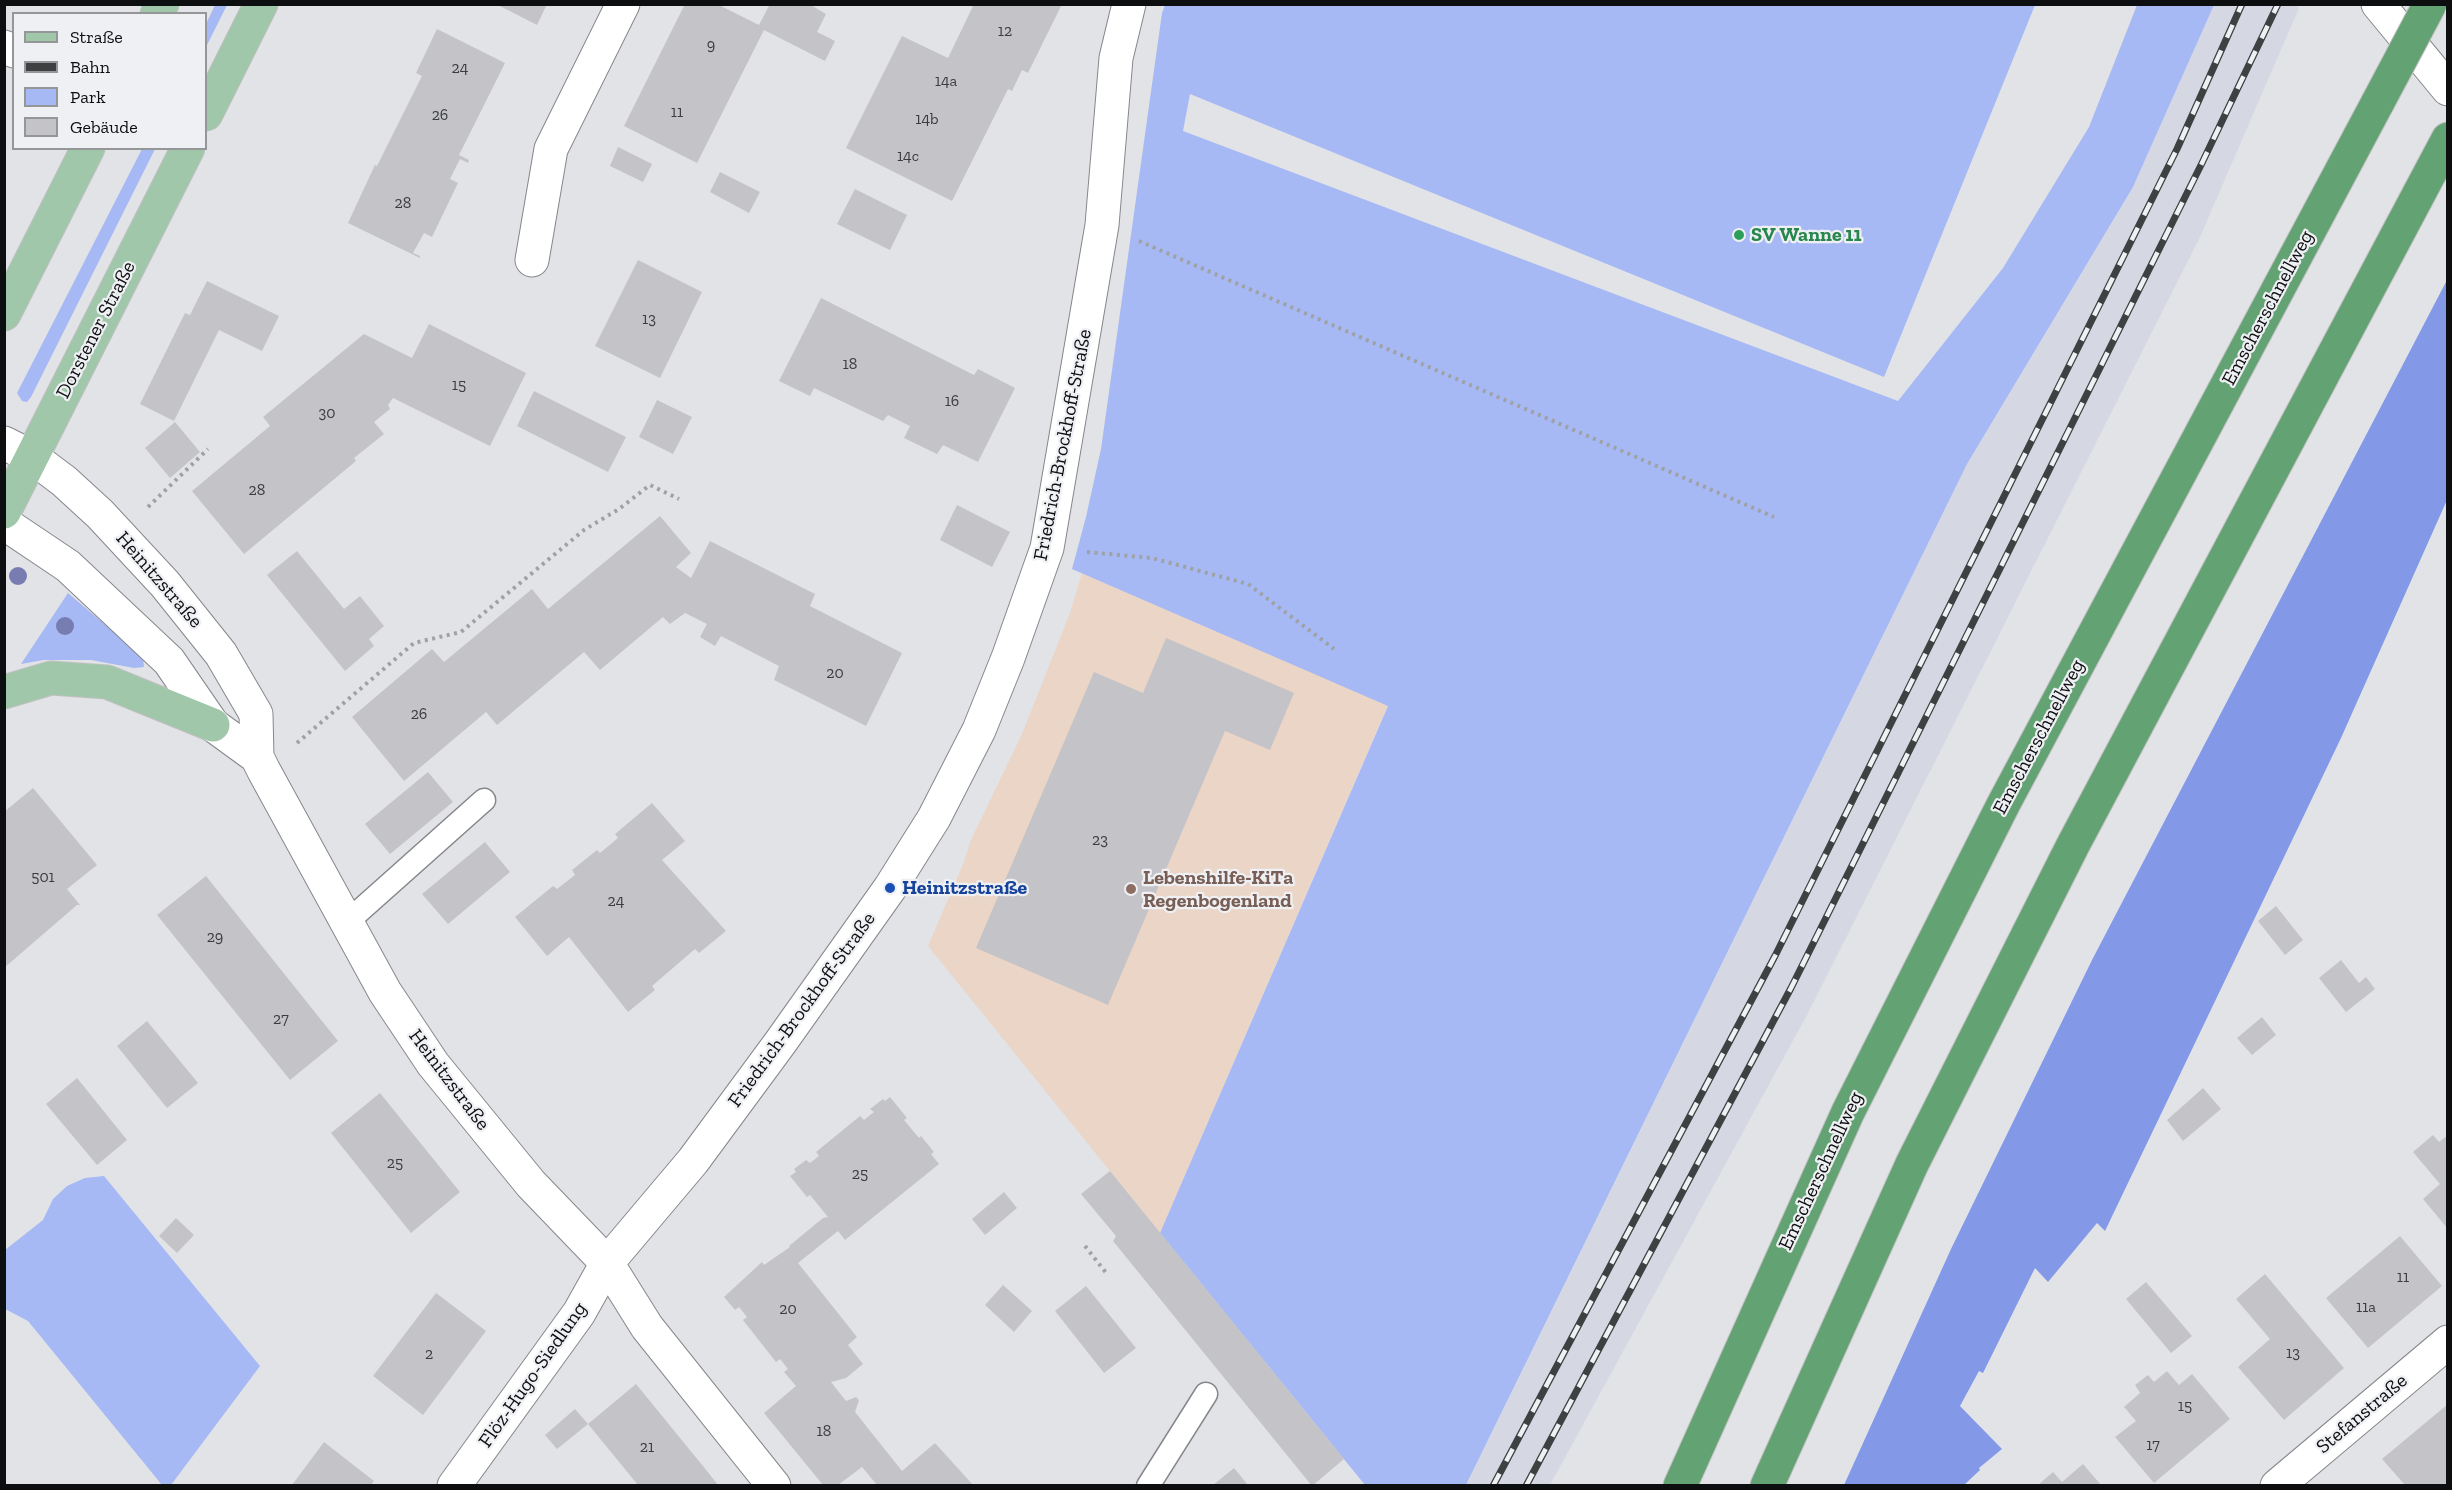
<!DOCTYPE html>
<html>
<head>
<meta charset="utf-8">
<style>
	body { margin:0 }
	#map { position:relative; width:2452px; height:1490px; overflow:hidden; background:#e2e3e7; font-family:"Zilla Slab",serif }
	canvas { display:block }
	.frame { position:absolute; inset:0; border:6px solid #0d0e0f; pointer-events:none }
	.legend { position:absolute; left:12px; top:12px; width:195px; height:138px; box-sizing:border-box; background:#eff0f4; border:2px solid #959698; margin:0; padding:8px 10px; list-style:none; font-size:18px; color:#0d0e0f }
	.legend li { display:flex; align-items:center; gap:12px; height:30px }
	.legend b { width:30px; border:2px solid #959698 }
</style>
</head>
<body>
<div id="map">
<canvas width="2452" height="1490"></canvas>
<div class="frame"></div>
<ul class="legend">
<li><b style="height:8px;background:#a1c7ab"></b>Straße</li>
<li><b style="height:8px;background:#3f4042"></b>Bahn</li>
<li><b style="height:16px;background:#a6b9f4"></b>Park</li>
<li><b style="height:16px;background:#c4c4c8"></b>Gebäude</li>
</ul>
</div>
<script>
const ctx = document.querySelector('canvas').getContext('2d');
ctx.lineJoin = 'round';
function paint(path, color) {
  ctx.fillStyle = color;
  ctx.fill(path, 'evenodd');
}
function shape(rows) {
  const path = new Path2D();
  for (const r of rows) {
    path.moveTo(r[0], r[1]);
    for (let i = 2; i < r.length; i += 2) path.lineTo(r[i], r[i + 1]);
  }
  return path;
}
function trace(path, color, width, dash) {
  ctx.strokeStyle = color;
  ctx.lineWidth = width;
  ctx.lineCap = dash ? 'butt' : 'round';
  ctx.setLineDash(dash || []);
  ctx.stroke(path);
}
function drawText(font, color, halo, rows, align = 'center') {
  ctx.font = font + ' "Zilla Slab",serif';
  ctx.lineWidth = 4.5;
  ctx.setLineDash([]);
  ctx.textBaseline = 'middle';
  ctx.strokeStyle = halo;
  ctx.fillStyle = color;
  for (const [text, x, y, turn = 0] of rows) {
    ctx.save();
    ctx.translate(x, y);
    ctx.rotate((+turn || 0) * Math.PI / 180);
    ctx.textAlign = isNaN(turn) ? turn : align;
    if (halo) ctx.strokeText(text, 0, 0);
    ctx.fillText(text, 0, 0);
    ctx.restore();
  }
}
paint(shape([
	[2214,5,2296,5,2299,8,2200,237,1807,1015,1550,1485,1466,1486,1967,464,2133,187]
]), '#d5d8e3');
paint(shape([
	[1082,573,1388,705,1160,1233,928,946,964,862,970,842,1022,734,1070,613]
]), '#ead5c7');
paint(shape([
	[215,5,227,5,206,47,206,24],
	[1165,5,2035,5,1884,377,1190,94,1183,131,1898,401,2003,268,2089,127,2137,5,2214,5,2133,187,1967,464,1466,1485,1365,1485,1160,1233,1388,706,1072,569,1086,517,1101,449,1162,13],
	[142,149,155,149,31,397,27,402,22,401,17,393],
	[68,593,143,657,144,667,134,668,91,660,44,660,21,664],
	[104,1176,260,1366,171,1485,162,1485,28,1321,5,1309,5,1250,43,1220,53,1199,67,1186,85,1178]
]), '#a6b9f4');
paint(shape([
	[2447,280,2447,500,2341,738,2105,1231,2097,1223,2048,1282,2035,1268,1983,1373,1979,1371,1960,1406,2002,1449,1979,1468,1980,1470,1964,1485,1844,1485,1951,1249,2092,960]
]), '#8399e8');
paint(shape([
	[496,4,547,4,537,25],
	[685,4,717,4,759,25,770,4,809,4,826,14,817,32,835,41,825,61,764,30,697,163,624,126],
	[974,4,1062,4,1028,73,1022,70,1012,91,1008,89,952,201,846,148,902,36,948,58],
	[437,29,505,63,459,155,469,160,468,163,460,159,450,179,458,183,432,237,424,233,413,253,420,256,420,258,348,223,367,182,375,165,377,166,422,76,416,73],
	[618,147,652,164,643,182,610,166],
	[720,172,760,192,749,213,710,192],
	[855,189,907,215,890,250,837,224],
	[638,260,702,292,660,378,595,346],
	[207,281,279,316,262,351,219,330,174,421,140,404,185,313,190,315],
	[821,298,974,375,978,369,1015,388,978,462,943,445,937,454,904,438,910,426,888,415,883,421,814,388,810,396,779,381],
	[429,324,526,373,490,446,393,398,388,405,390,409,374,422,384,434,354,458,356,461,244,554,192,491,270,426,263,417,364,334,412,358],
	[534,391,626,437,608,472,517,426],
	[657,400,692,417,673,454,639,437],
	[175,422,200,452,170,478,145,448],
	[957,505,1010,532,992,567,940,540],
	[660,516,691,553,676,567,691,578,710,541,815,594,810,606,902,653,866,726,774,680,779,666,721,636,715,646,700,637,707,624,685,613,670,624,663,617,600,670,584,652,497,725,486,712,404,781,352,717,432,649,444,662,532,589,548,609],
	[297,551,344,609,360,596,384,626,369,639,374,646,345,671,267,575],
	[1166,638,1294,693,1270,750,1225,731,1108,1005,976,948,1094,672,1143,693],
	[428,772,453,802,390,854,365,824],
	[33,788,97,865,67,889,80,905,77,905,4,968,4,812],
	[652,803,685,841,662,860,726,931,699,953,695,949,652,986,655,990,628,1012,569,937,547,956,515,917,553,886,557,889,575,875,572,870,597,850,600,853,618,838,615,834],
	[485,842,510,872,448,924,422,894],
	[206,876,338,1041,290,1080,157,915],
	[2276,906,2303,940,2285,955,2258,921],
	[2341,960,2359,983,2366,977,2375,989,2346,1012,2319,978],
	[2262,1017,2276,1035,2252,1055,2237,1038],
	[147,1021,198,1083,167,1108,117,1046],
	[77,1078,127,1140,97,1165,46,1104],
	[2203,1088,2221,1109,2183,1141,2167,1120],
	[380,1093,460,1192,411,1233,331,1133],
	[890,1097,907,1118,904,1120,919,1138,921,1136,934,1152,931,1154,939,1164,845,1240,838,1231,798,1263,857,1337,848,1345,863,1364,846,1378,831,1382,846,1401,856,1397,859,1400,855,1412,902,1471,935,1443,973,1485,877,1485,862,1467,838,1485,823,1485,764,1413,796,1386,784,1372,788,1369,780,1359,776,1362,743,1320,747,1317,739,1307,735,1310,724,1297,762,1262,764,1265,790,1247,789,1246,823,1218,828,1217,810,1195,807,1197,790,1176,796,1172,794,1169,806,1160,810,1163,819,1156,816,1152,860,1116,864,1120,874,1112,870,1109,883,1099,885,1101],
	[2433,1135,2439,1142,2448,1135,2448,1229,2423,1199,2440,1184,2413,1152],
	[1110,1171,1344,1459,1312,1486,1113,1241,1116,1236,1081,1194],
	[1004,1192,1017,1208,985,1235,972,1219],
	[176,1218,194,1235,177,1253,159,1236],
	[2400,1236,2442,1286,2368,1348,2326,1298],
	[2265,1274,2344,1368,2284,1420,2238,1367,2270,1339,2236,1299],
	[2146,1282,2192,1336,2171,1353,2126,1299],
	[1003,1285,1032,1311,1014,1332,985,1305],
	[1086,1286,1136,1348,1104,1373,1055,1311],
	[436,1293,486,1331,423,1415,373,1376],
	[2167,1371,2179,1385,2192,1374,2230,1419,2154,1483,2115,1437,2136,1421,2124,1407,2140,1393,2135,1385,2148,1375,2154,1382],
	[636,1384,707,1471,718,1485,638,1485,588,1424],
	[2448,1404,2448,1485,2405,1485,2382,1459],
	[575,1409,588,1424,557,1449,545,1435],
	[324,1442,374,1481,371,1485,292,1485],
	[2083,1464,2101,1485,2038,1485,2053,1472,2062,1482],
	[1234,1468,1248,1485,1213,1485]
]), '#c4c4c8');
const service = shape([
	[346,923,484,800],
	[1148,1486,1206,1394]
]);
const minor = shape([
	[2378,4,2448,89],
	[4,47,14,51],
	[532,260,551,149,623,4],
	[4,443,32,457,64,481,100,514,165,584,221,654,256,714,257,757,264,771,385,992,433,1064,531,1184,607,1263,647,1327,774,1486],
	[4,523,68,566,169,661,213,725,257,757],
	[454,1486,579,1313,607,1263,693,1161,780,1043,890,888,934,818,979,730,1008,658,1047,548,1102,225,1116,58,1129,4],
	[2277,1486,2448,1342]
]);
const primary = shape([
	[157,14,162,4],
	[206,114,261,4],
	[4,314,88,148],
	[4,512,188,148],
	[4,692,51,678,107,682,213,725]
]);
const motorway = shape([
	[1680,1486,1848,1112,2004,803,2378,102],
	[1767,1486,1912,1164,2073,845,2448,139]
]);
trace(service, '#86878b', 25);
trace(minor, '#86878b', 35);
trace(primary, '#c0c0c1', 35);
trace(motorway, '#c0c0c1', 35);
trace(shape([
	[1139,241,1774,517],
	[148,507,208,449],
	[1087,552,1152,558,1248,584,1334,649],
	[297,743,414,643,461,632,584,530,619,509,650,485,679,499],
	[1085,1246,1107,1274]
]), '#a0a1a5', 4, [3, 4.5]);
trace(service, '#fff', 22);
trace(minor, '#fff', 33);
trace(primary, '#a1c7ab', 33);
trace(motorway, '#62a273', 33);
const rail = shape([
	[1493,1486,1775,956,2177,149,2242,4],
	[1526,1486,1791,988,2202,163,2278,4]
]);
trace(rail, '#3f4042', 7);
trace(rail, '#eff0f4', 4.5, [14]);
const motorwayBridge = shape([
	[2378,102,2430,4]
]);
trace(motorwayBridge, '#c0c0c1', 35, []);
trace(motorwayBridge, '#62a273', 33);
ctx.fillStyle = '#777db0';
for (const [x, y] of [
	[18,576],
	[65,626]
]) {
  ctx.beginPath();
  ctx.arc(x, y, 9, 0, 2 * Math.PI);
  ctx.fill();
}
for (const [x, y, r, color] of [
	[1739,235,6,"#2e9e5b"],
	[890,888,6,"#1a4fb4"],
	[1131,889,6,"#8d6e63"]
]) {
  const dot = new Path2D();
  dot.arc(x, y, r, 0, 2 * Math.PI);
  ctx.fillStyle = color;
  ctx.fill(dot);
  trace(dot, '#eff0f4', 2);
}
drawText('16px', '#3b3c3d', null, [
	["12",1005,31],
	["9",711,45],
	["24",460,68],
	["14a",946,81],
	["11",677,112],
	["26",440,115],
	["14b",927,119],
	["14c",908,156],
	["28",403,203],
	["13",649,319],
	["18",850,364],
	["15",459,385],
	["16",952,401],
	["30",327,413],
	["28",257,490],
	["20",835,673],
	["26",419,714],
	["23",1100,840],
	["501",43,877],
	["24",616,901],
	["29",215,937],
	["27",281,1019],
	["25",395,1163],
	["25",860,1174],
	["11",2403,1277],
	["11a",2366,1307],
	["20",788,1309],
	["13",2293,1353],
	["2",429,1354],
	["15",2185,1406],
	["18",824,1431],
	["17",2153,1445],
	["21",647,1447]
]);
drawText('bold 20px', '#27864d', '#eff0f4', [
	["SV Wanne 11",1751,235]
], 'left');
drawText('20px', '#0d0e0f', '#eff0f4', [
	["Emscherschnellweg",2268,308,-62],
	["Dorstener Straße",96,330,-63],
	["Friedrich-Brockhoff-Straße",1063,445,-79],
	["Heinitzstraße",159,580,49],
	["Emscherschnellweg",2039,737,-62],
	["Friedrich-Brockhoff-Straße",802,1010,-54],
	["Heinitzstraße",449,1080,53],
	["Emscherschnellweg",1821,1171,-65],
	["Flöz-Hugo-Siedlung",533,1375,-55],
	["Stefanstraße",2362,1414,-40]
]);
drawText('bold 20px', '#785e54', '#eff0f4', [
	["Lebenshilfe-KiTa",1143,878],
	["Regenbogenland",1143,901]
], 'left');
drawText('bold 20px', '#164399', '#eff0f4', [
	["Heinitzstraße",902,888]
], 'left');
</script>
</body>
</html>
